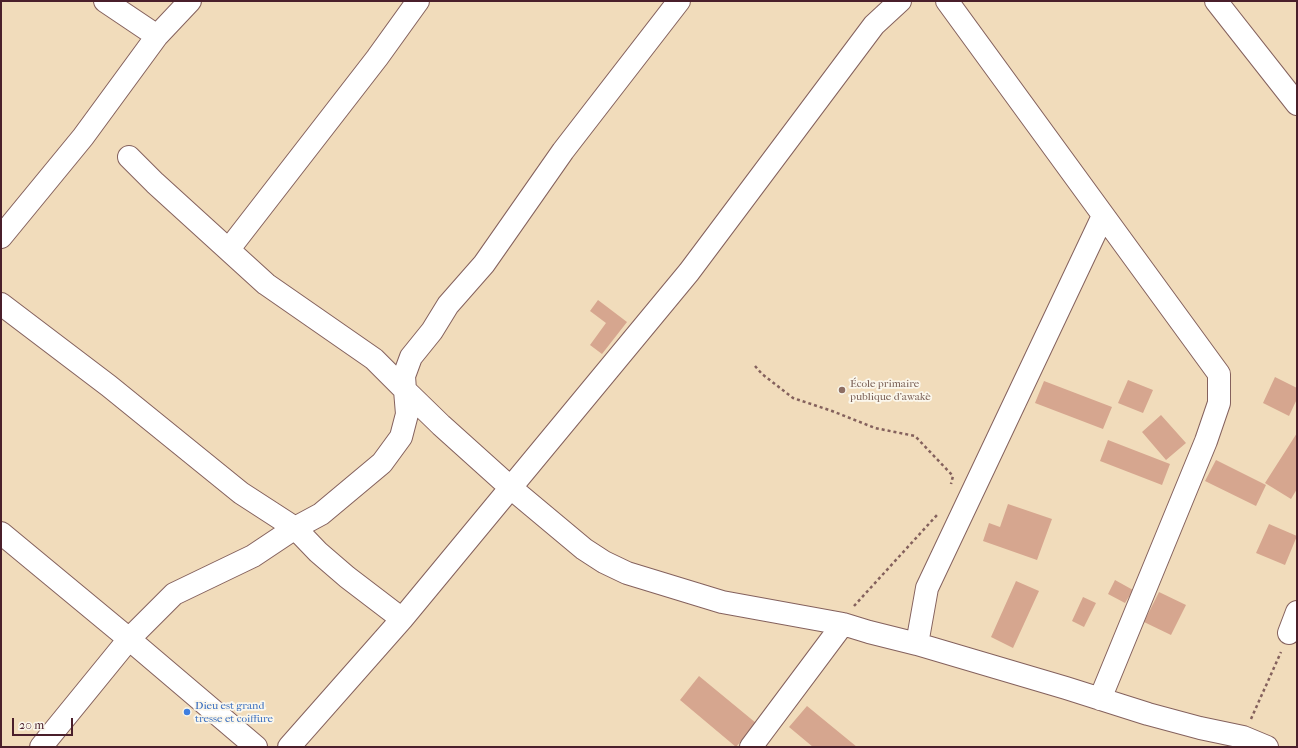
<!DOCTYPE html>
<html>
<head>
<meta charset="utf-8">
<style>
	body { margin:0 }
	#map { position:relative; width:1298px; height:748px; overflow:hidden; background:#f1dcbb; font-family:"IM FELL French Canon",serif }
	canvas { display:block }
	.frame { position:absolute; inset:0; border:2px solid #4a1f2b; pointer-events:none }
	.scale { position:absolute; left:12px; top:718px; width:61px; height:18px; box-sizing:border-box; border:2px solid #4a1f2b; border-top:0; padding-left:5px; font-size:12px; line-height:14px; white-space:nowrap; color:#4a1f2b; -webkit-text-stroke:3px #fbf7ec; paint-order:stroke }
</style>
</head>
<body>
<div id="map">
<canvas width="1298" height="748"></canvas>
<div class="frame"></div>
<div class="scale">20 m</div>
</div>
<script>
const ctx = document.querySelector('canvas').getContext('2d');
ctx.lineJoin = 'round';
function paint(path, color) {
  ctx.fillStyle = color;
  ctx.fill(path, 'evenodd');
}
function shape(rows) {
  const path = new Path2D();
  for (const r of rows) {
    path.moveTo(r[0], r[1]);
    for (let i = 2; i < r.length; i += 2) path.lineTo(r[i], r[i + 1]);
  }
  return path;
}
function trace(path, color, width, dash) {
  ctx.strokeStyle = color;
  ctx.lineWidth = width;
  ctx.lineCap = dash ? 'butt' : 'round';
  ctx.setLineDash(dash || []);
  ctx.stroke(path);
}
function drawText(font, color, halo, rows, align = 'center') {
  ctx.font = font + ' "IM FELL French Canon",serif';
  ctx.lineWidth = 3.5;
  ctx.setLineDash([]);
  ctx.textBaseline = 'middle';
  ctx.strokeStyle = halo;
  ctx.fillStyle = color;
  for (const [text, x, y, turn = 0] of rows) {
    ctx.save();
    ctx.translate(x, y);
    ctx.rotate((+turn || 0) * Math.PI / 180);
    ctx.textAlign = isNaN(turn) ? turn : align;
    if (halo) ctx.strokeText(text, 0, 0);
    ctx.fillText(text, 0, 0);
    ctx.restore();
  }
}
paint(shape([
	[598,300,627,322,602,354,590,345,606,323,590,311],
	[1275,377,1297,388,1297,399,1289,416,1263,403],
	[1128,380,1153,390,1143,413,1118,403],
	[1044,381,1112,407,1103,429,1035,403],
	[1161,415,1186,443,1166,460,1142,432],
	[1297,433,1297,489,1291,499,1265,483],
	[1108,440,1170,464,1162,485,1100,461],
	[1216,460,1266,485,1256,506,1205,481],
	[1008,504,1052,519,1037,560,983,541,989,523,1000,527],
	[1269,524,1297,536,1285,565,1256,553],
	[1115,580,1133,590,1125,603,1108,594],
	[1016,581,1039,591,1013,648,991,637],
	[1159,592,1186,605,1171,635,1144,622],
	[1083,597,1096,603,1084,627,1072,621],
	[699,676,756,723,736,747,680,700],
	[807,706,857,747,813,747,789,727]
]), '#d6a68f');
const minor = shape([
	[679,1,563,151,484,264,448,305,432,331,411,357,404,376,405,390,441,425,511,488,584,549,604,562,627,573,722,602,843,624,869,632,917,644,1066,688,1148,714,1200,728,1243,737,1267,747],
	[947,1,1219,374,1219,403,1206,441,1100,699],
	[1216,1,1297,104],
	[157,36,190,1],
	[1,237,83,137,157,36,105,1],
	[229,249,377,58,418,1],
	[1,304,109,386,241,493,295,528,321,514,382,463,401,437,407,414,405,390,374,359,266,284,155,183,129,157],
	[1,533,129,639,256,747],
	[1289,633,1297,612],
	[917,644,927,588,1103,216],
	[41,747,129,639,174,594,253,556,295,528,318,552,347,577,402,619],
	[289,747,402,619,689,272,874,25,900,1],
	[751,747,843,624]
]);
trace(minor, '#84615d', 24);
trace(shape([
	[755,366,762,374,793,398,832,411,875,428,915,436,953,476,951,484],
	[854,606,937,515],
	[1251,719,1281,652]
]), '#84615d', 2.5, [3, 3]);
trace(minor, '#fff', 22);
for (const [x, y, r, color] of [
	[842,390,4,"#8d6e63"],
	[187,712,4,"#3f7fe0"]
]) {
  const dot = new Path2D();
  dot.arc(x, y, r, 0, 2 * Math.PI);
  ctx.fillStyle = color;
  ctx.fill(dot);
  trace(dot, '#fbf7ec', 1.5);
}
drawText('11px', '#785e54', '#fbf7ec', [
	["École primaire",850,384],
	["publique d'awakè",850,397]
], 'left');
drawText('11px', '#366cbe', '#fbf7ec', [
	["Dieu est grand",195,706],
	["tresse et coiffure",195,719]
], 'left');
</script>
</body>
</html>
